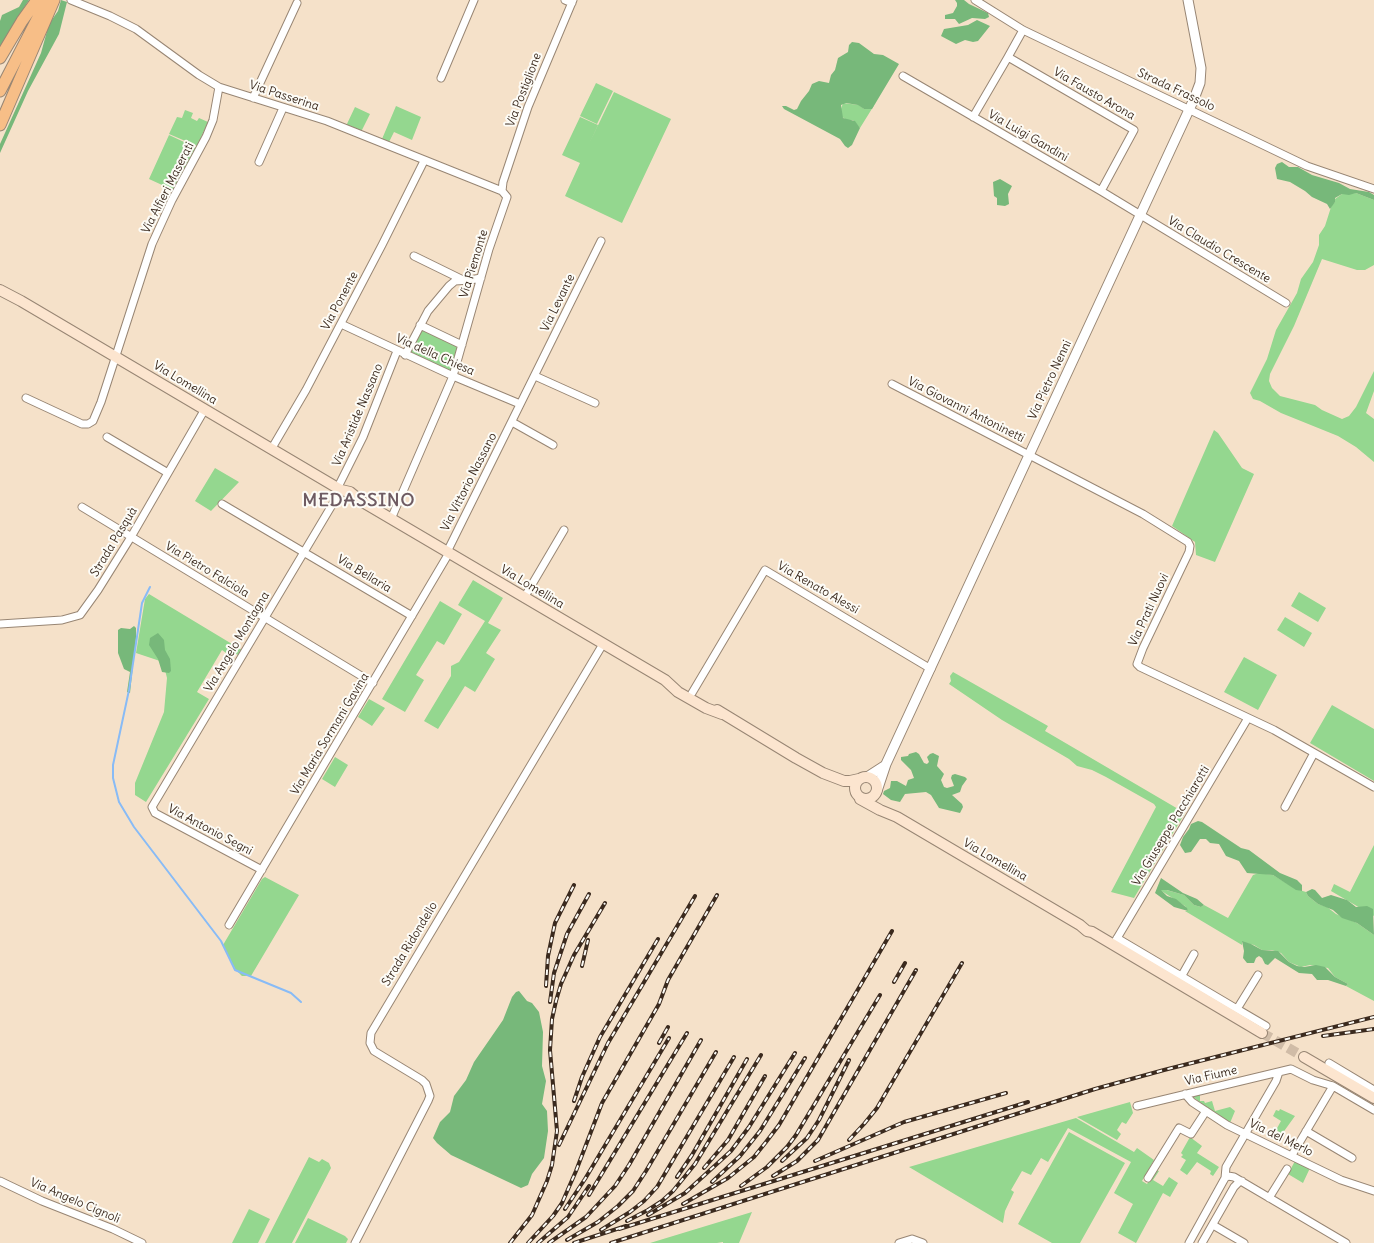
<!DOCTYPE html>
<html>
<head>
<meta charset="utf-8">
<style>
	body { margin:0 }
	canvas { display:block; background:#f5e1c9 }
</style>
</head>
<body>
<canvas width="1374" height="1243"></canvas>
<script>
const ctx = document.querySelector('canvas').getContext('2d');
ctx.lineJoin = 'round';
function paint(path, color) {
  ctx.fillStyle = color;
  ctx.fill(path, 'evenodd');
}
function shape(rows) {
  const path = new Path2D();
  for (const r of rows) {
    if (r.length === 3) {
      path.moveTo(r[0] + r[2], r[1]);
      path.arc(r[0], r[1], r[2], 0, 2 * Math.PI);
      continue;
    }
    path.moveTo(r[0], r[1]);
    for (let i = 2; i < r.length; i += 2) path.lineTo(r[i], r[i + 1]);
  }
  return path;
}
function trace(path, color, width, dash) {
  ctx.strokeStyle = color;
  ctx.lineWidth = width;
  ctx.lineCap = dash ? 'butt' : 'round';
  ctx.setLineDash(dash || []);
  ctx.stroke(path);
}
function drawText(font, color, halo, rows, align = 'center') {
  ctx.font = font + ' Delius,sans-serif';
  ctx.lineWidth = 4;
  ctx.setLineDash([]);
  ctx.textBaseline = 'middle';
  ctx.strokeStyle = halo;
  ctx.fillStyle = color;
  for (const [text, x, y, turn = 0] of rows) {
    ctx.save();
    ctx.translate(x, y);
    ctx.rotate((+turn || 0) * Math.PI / 180);
    ctx.textAlign = isNaN(turn) ? turn : align;
    if (halo) ctx.strokeText(text, 0, 0);
    ctx.fillText(text, 0, 0);
    ctx.restore();
  }
}
paint(shape([
	[596,83,613,91,597,124,580,116],
	[614,92,671,119,622,223,565,196,580,163,562,155,580,117,598,125,589,144],
	[878,99,860,128,853,120,847,120,842,117,841,109,843,103,859,105,864,109,874,105],
	[396,106,421,117,412,140,394,132,389,142,382,139],
	[355,107,370,114,361,132,346,126],
	[185,110,193,113,191,118,197,121,199,118,208,122,197,146,169,134,177,117,182,118],
	[169,135,197,148,173,190,149,179],
	[1356,193,1374,200,1374,265,1365,270,1357,270,1322,259,1294,326,1270,374,1269,381,1272,388,1280,396,1315,405,1322,410,1342,419,1349,416,1356,407,1374,371,1374,391,1366,413,1374,419,1374,462,1356,447,1338,436,1281,413,1260,401,1253,399,1250,393,1267,359,1276,330,1297,293,1301,279,1313,262,1319,245,1319,235,1325,226,1332,204,1335,202,1335,199,1342,194],
	[421,328,458,345,451,372,409,352],
	[1214,430,1218,433,1242,468,1254,474,1215,562,1196,555,1195,542,1172,526],
	[215,468,239,482,211,511,195,501],
	[473,580,503,598,488,623,501,630,486,653,495,659,475,692,465,686,438,729,424,721,451,676,451,666,459,662,485,621,458,605],
	[1299,592,1326,608,1318,622,1291,606],
	[149,594,242,650,238,655,233,652,229,655,222,650,197,692,209,699,146,802,135,795,135,783,164,712,167,678,163,662,136,653,145,599],
	[440,601,462,614,444,645,437,641,416,675,424,680,405,712,382,699],
	[1285,617,1312,633,1304,647,1277,630],
	[1244,657,1277,675,1258,710,1224,692],
	[953,672,1048,726,1045,731,1185,813,1134,898,1111,892,1156,807,1154,804,1106,777,1092,770,1077,766,1069,759,1002,720,949,684,951,681,950,676],
	[369,699,385,708,372,726,358,717],
	[1332,705,1374,729,1374,781,1310,743],
	[335,757,348,765,335,787,322,779],
	[1374,845,1374,916,1331,891,1334,884,1350,892],
	[1259,873,1273,875,1296,889,1306,892,1308,896,1318,904,1327,907,1336,914,1357,923,1374,935,1374,1001,1346,986,1348,984,1335,977,1328,968,1310,965,1301,967,1289,962,1281,953,1272,950,1262,950,1254,945,1242,942,1242,945,1185,911,1188,911,1185,906,1160,890,1163,889,1184,895,1194,905,1201,907,1204,905,1228,918,1253,875],
	[265,877,299,895,251,976,242,976,235,969,223,945,262,879],
	[1200,1094,1200,1101,1204,1101,1205,1103,1212,1101,1215,1111,1230,1107,1235,1111,1230,1123,1212,1112,1192,1096],
	[1130,1102,1133,1113,1126,1124,1122,1122,1117,1130,1121,1134,1117,1140,1077,1117],
	[1280,1109,1295,1116,1282,1134,1276,1130,1281,1121,1273,1116,1276,1110,1279,1111],
	[1076,1118,1134,1152,1137,1148,1154,1160,1142,1181,1147,1184,1156,1170,1159,1171,1153,1180,1163,1186,1169,1177,1178,1183,1170,1197,1163,1193,1136,1243,1118,1233,1133,1204,1114,1193,1131,1162,1068,1128,1048,1162,1041,1158,1031,1175,1022,1171,1011,1190,1014,1192,1005,1211,1003,1223,909,1167],
	[1069,1132,1125,1163,1080,1243,1052,1243,1018,1224],
	[1190,1137,1202,1146,1192,1160,1197,1153,1219,1167,1213,1176,1210,1174,1211,1171,1197,1162,1187,1175,1180,1170,1186,1160,1181,1157,1183,1155,1181,1153],
	[309,1157,319,1162,322,1159,329,1163,331,1168,292,1243,265,1243],
	[1295,1161,1310,1168,1303,1183,1288,1174],
	[249,1209,270,1219,258,1243,232,1243],
	[752,1212,739,1243,723,1243,723,1242,717,1243,650,1243],
	[308,1218,345,1236,348,1239,346,1243,295,1243]
]), '#94d78f');
paint(shape([
	[23,0,29,0,13,25,0,48,0,21,2,15,19,7],
	[61,0,67,2,59,34,28,91,0,153,0,144,41,53,49,24,58,11],
	[955,0,964,0,969,4,988,13,989,17,985,19,972,18,959,24,955,19,945,19,945,15,953,13,957,6,957,3],
	[977,20,990,26,978,41,973,42,965,40,956,44,941,36,944,29,968,25],
	[852,42,859,43,874,54,883,55,899,64,872,109,864,109,858,105,846,103,841,105,843,118,855,121,860,128,852,145,848,148,845,146,840,139,784,109,782,106,786,106,794,110,797,109,801,101,809,91,812,84,819,81,829,83,831,75,835,70,838,58,848,52,849,45],
	[1282,162,1289,167,1298,167,1312,175,1339,183,1350,189,1369,192,1374,195,1374,200,1356,193,1349,195,1342,194,1335,198,1335,202,1330,209,1327,204,1312,197,1305,191,1290,182,1277,179,1275,168,1277,164],
	[1000,179,1012,186,1008,194,1009,204,1005,206,997,205,997,198,994,196,993,182],
	[134,626,136,628,136,638,130,693,127,692,130,672,124,669,118,653,118,630,121,628,130,629],
	[158,633,164,640,165,650,170,659,171,671,169,673,162,672,158,659,149,645,150,638],
	[916,752,919,754,924,763,927,764,929,762,927,757,930,754,933,753,939,756,937,766,944,774,941,780,944,787,947,788,954,786,951,778,952,775,955,774,965,777,967,779,962,786,960,792,952,795,962,804,963,807,960,813,939,808,931,795,926,792,905,794,900,802,891,800,883,794,884,791,890,788,891,781,897,781,906,786,908,780,914,778,911,770,901,760,901,757,908,756,909,754],
	[1198,821,1202,822,1241,848,1249,850,1280,873,1297,880,1302,885,1302,891,1296,890,1273,875,1247,873,1239,861,1226,856,1219,844,1210,843,1206,839,1200,839,1191,852,1185,853,1180,845,1183,837,1189,829,1191,824],
	[1161,878,1183,893,1197,899,1204,905,1201,907,1194,905,1184,895,1167,890,1161,890,1167,896,1176,899,1187,908,1188,911,1174,907,1155,893],
	[1312,889,1315,890,1322,898,1331,895,1347,900,1356,907,1367,906,1373,909,1374,935,1357,923,1342,918,1333,910,1318,904,1308,896,1306,892],
	[1242,941,1251,944,1262,950,1278,951,1289,962,1297,966,1304,967,1316,965,1325,967,1335,977,1348,984,1346,986,1328,980,1317,980,1312,974,1299,973,1275,958,1268,965,1265,964,1262,958,1259,956,1256,958,1254,963,1247,963,1243,958,1244,951],
	[519,991,527,1001,532,1003,539,1012,543,1032,542,1066,546,1081,542,1104,547,1111,548,1131,544,1158,532,1174,528,1185,521,1188,451,1155,437,1143,433,1138,440,1122,450,1112,454,1096,466,1080,474,1062,503,1020,512,997,516,992]
]), '#77b87a');
trace(shape([
	[150,587,142,603,129,690,113,765,113,778,119,802,134,827,221,941,235,970,291,993,301,1002]
]), '#88bbf6', 2);
trace(shape([
	[1262,1033,1304,1057]
]), '#d0bca7', 10, [10, 5]);
const minor = shape([
	[71,0,110,16,136,29,199,75,219,87,327,121,502,191,507,197,489,249,453,376,391,519],
	[565,0,572,3],
	[975,0,1023,30,1307,166,1374,189],
	[1008,57,1023,30],
	[903,76,1101,191,1286,303],
	[441,78,474,0],
	[253,98,297,3],
	[973,117,1008,57,1134,130,1101,191],
	[259,162,283,108],
	[502,191,503,182,528,107,573,0],
	[414,256,461,279],
	[341,324,453,376,520,404],
	[420,325,462,345],
	[405,355,428,311,449,286,455,281,470,280,481,278],
	[535,376,595,403],
	[892,384,1143,514,1188,542,1190,546,1189,552,1143,648,1137,664,1140,667,1274,730,1374,787],
	[26,398,82,424,88,424,93,421,101,402,152,244,172,200,206,137,213,120,219,87],
	[512,422,553,445],
	[107,437,168,473],
	[272,448,306,390,382,245,424,161],
	[338,487,363,437,397,351],
	[222,504,412,616],
	[82,507,373,683],
	[447,552,601,241],
	[524,598,564,530],
	[0,624,62,620,80,615,98,590,131,537,205,409],
	[692,693,765,570,931,669],
	[1285,807,1314,753],
	[262,870,155,813,152,807,341,490],
	[229,925,449,553],
	[1117,938,1237,1009,1258,975],
	[1113,945,1248,718],
	[1181,977,1194,954],
	[1237,1009,1266,1026],
	[1329,1063,1374,1090],
	[1185,1094,1192,1102,1227,1125,1341,1180,1374,1191],
	[1137,1106,1291,1069,1313,1080,1333,1086,1374,1110],
	[1306,1131,1352,1158],
	[1292,1155,1333,1086],
	[1148,1178,1179,1128,1191,1134,1206,1111],
	[1225,1178,1228,1176,1234,1177,1346,1243],
	[0,1181,42,1201,113,1229,142,1243],
	[1269,1198,1287,1169],
	[1213,1225,1244,1243],
	[355,1243,428,1101,430,1096,426,1084,422,1080,374,1051,370,1043,371,1033,603,644],
	[899,1243,912,1239,923,1243],
	[1189,1243,1225,1178,1226,1167,1276,1081,1279,1072],
	[1202,1243,1234,1187,1239,1182,1242,1181]
]);
const tertiary = shape([
	[867,777,884,766],
	[877,791,886,764,1194,99,1200,83,1201,68,1188,0]
]);
const secondary = shape([
	[0,290,21,301,341,490,350,492,361,501,665,680,678,692,706,708,722,714],
	[717,710,796,758,823,773,844,781,850,781,859,779],
	[866,788,11],
	[860,799,880,810,897,817,1080,925,1087,931,1092,932,1262,1033],
	[1304,1057,1374,1098]
]);
const trunk = shape([
	[0,58,22,21,37,0],
	[0,91,47,0],
	[0,125,54,0]
]);
trace(minor, '#988674', 9);
trace(tertiary, '#988674', 11);
trace(secondary, '#988674', 12);
trace(trunk, '#988674', 13);
trace(minor, '#fff', 7);
trace(tertiary, '#fff', 9);
trace(secondary, '#fce5cf', 10);
trace(trunk, '#f7be87', 11);
const rail = shape([
	[582,966,588,940],
	[894,982,905,963],
	[546,986,548,956,555,923,574,885],
	[550,1002,554,973,567,934,589,894],
	[1323,1036,1374,1029],
	[659,1043,668,1027],
	[574,1101,582,1077,600,1037,658,939],
	[849,1140,864,1124,877,1108,962,963],
	[559,1145,608,1043,695,896],
	[782,1161,807,1138,819,1120,849,1060],
	[815,1161,904,1122,1006,1093],
	[704,1168,728,1140,765,1076],
	[773,1176,797,1161,818,1140,916,970],
	[677,1177,692,1155,747,1059],
	[712,1182,740,1156,760,1131,805,1058],
	[741,1186,767,1167,787,1147,796,1135,880,995],
	[589,1195,687,1033],
	[683,1204,728,1178,754,1157,766,1142,779,1125,892,931],
	[565,1209,585,1179,669,1038],
	[648,1215,685,1193,731,1151,749,1127,795,1053],
	[627,1221,648,1210,662,1201,673,1191,695,1164,761,1055],
	[619,1229,1028,1102],
	[601,1230,630,1212,644,1201,657,1187,734,1057],
	[567,1240,598,1222,618,1206,633,1191,646,1171,716,1052],
	[510,1243,532,1215,547,1181,552,1165,557,1131,550,1050,552,1019,556,1001,561,984,574,955,605,903],
	[528,1243,553,1216,562,1203,576,1171,602,1103,659,1004,668,980,717,895],
	[538,1243,568,1217,589,1186],
	[549,1243,586,1217,615,1186,629,1165,701,1040],
	[574,1243,626,1226],
	[611,1243,1095,1089,1164,1070,1374,1017]
]);
trace(rail, '#3b2a1e', 4);
trace(rail, '#fdfcf7', 2, [5.5]);
drawText('12px', '#3b2a1e', '#fdfcf7', [
	["Via Postiglione",524,90,-69],
	["Strada Frassolo",1176,90,25],
	["Via Fausto Arona",1094,94,30],
	["Via Passerina",284,96,18],
	["Via Luigi Gandini",1028,136,30],
	["Via Alfieri Maserati",168,188,-63],
	["Via Claudio Crescente",1219,250,31],
	["Via Piemonte",474,264,-73],
	["Via Ponente",340,301,-62],
	["Via Levante",558,303,-64],
	["Via della Chiesa",435,355,24],
	["Via Pietro Nenni",1050,380,-65],
	["Via Lomellina",185,383,31],
	["Via Giovanni Antoninetti",966,410,27],
	["Via Aristide Nassano",358,415,-67],
	["Via Vittorio Nassano",469,482,-63],
	["Strada Pasquà",114,542,-59],
	["Via Pietro Falciola",207,570,31],
	["Via Bellaria",364,574,31],
	["Via Lomellina",532,587,31],
	["Via Renato Alessi",818,588,30],
	["Via Prati Nuovi",1149,610,-65],
	["Via Angelo Montagna",237,642,-59],
	["Via Maria Sormani Gavina",330,734,-59],
	["Via Giuseppe Pacchiarotti",1171,826,-59],
	["Via Antonio Segni",210,830,28],
	["Via Lomellina",995,860,30],
	["Strada Ridondello",410,944,-59],
	["Via Fiume",1211,1076,-13],
	["Via del Merlo",1281,1138,26],
	["Via Angelo Cignoli",75,1201,23]
]);
ctx.letterSpacing = '1px';
drawText('bold 18px', '#6e5b62', '#fdfcf7', [
	["MEDASSINO",359,501]
]);
ctx.letterSpacing = '0px';
</script>
</body>
</html>
